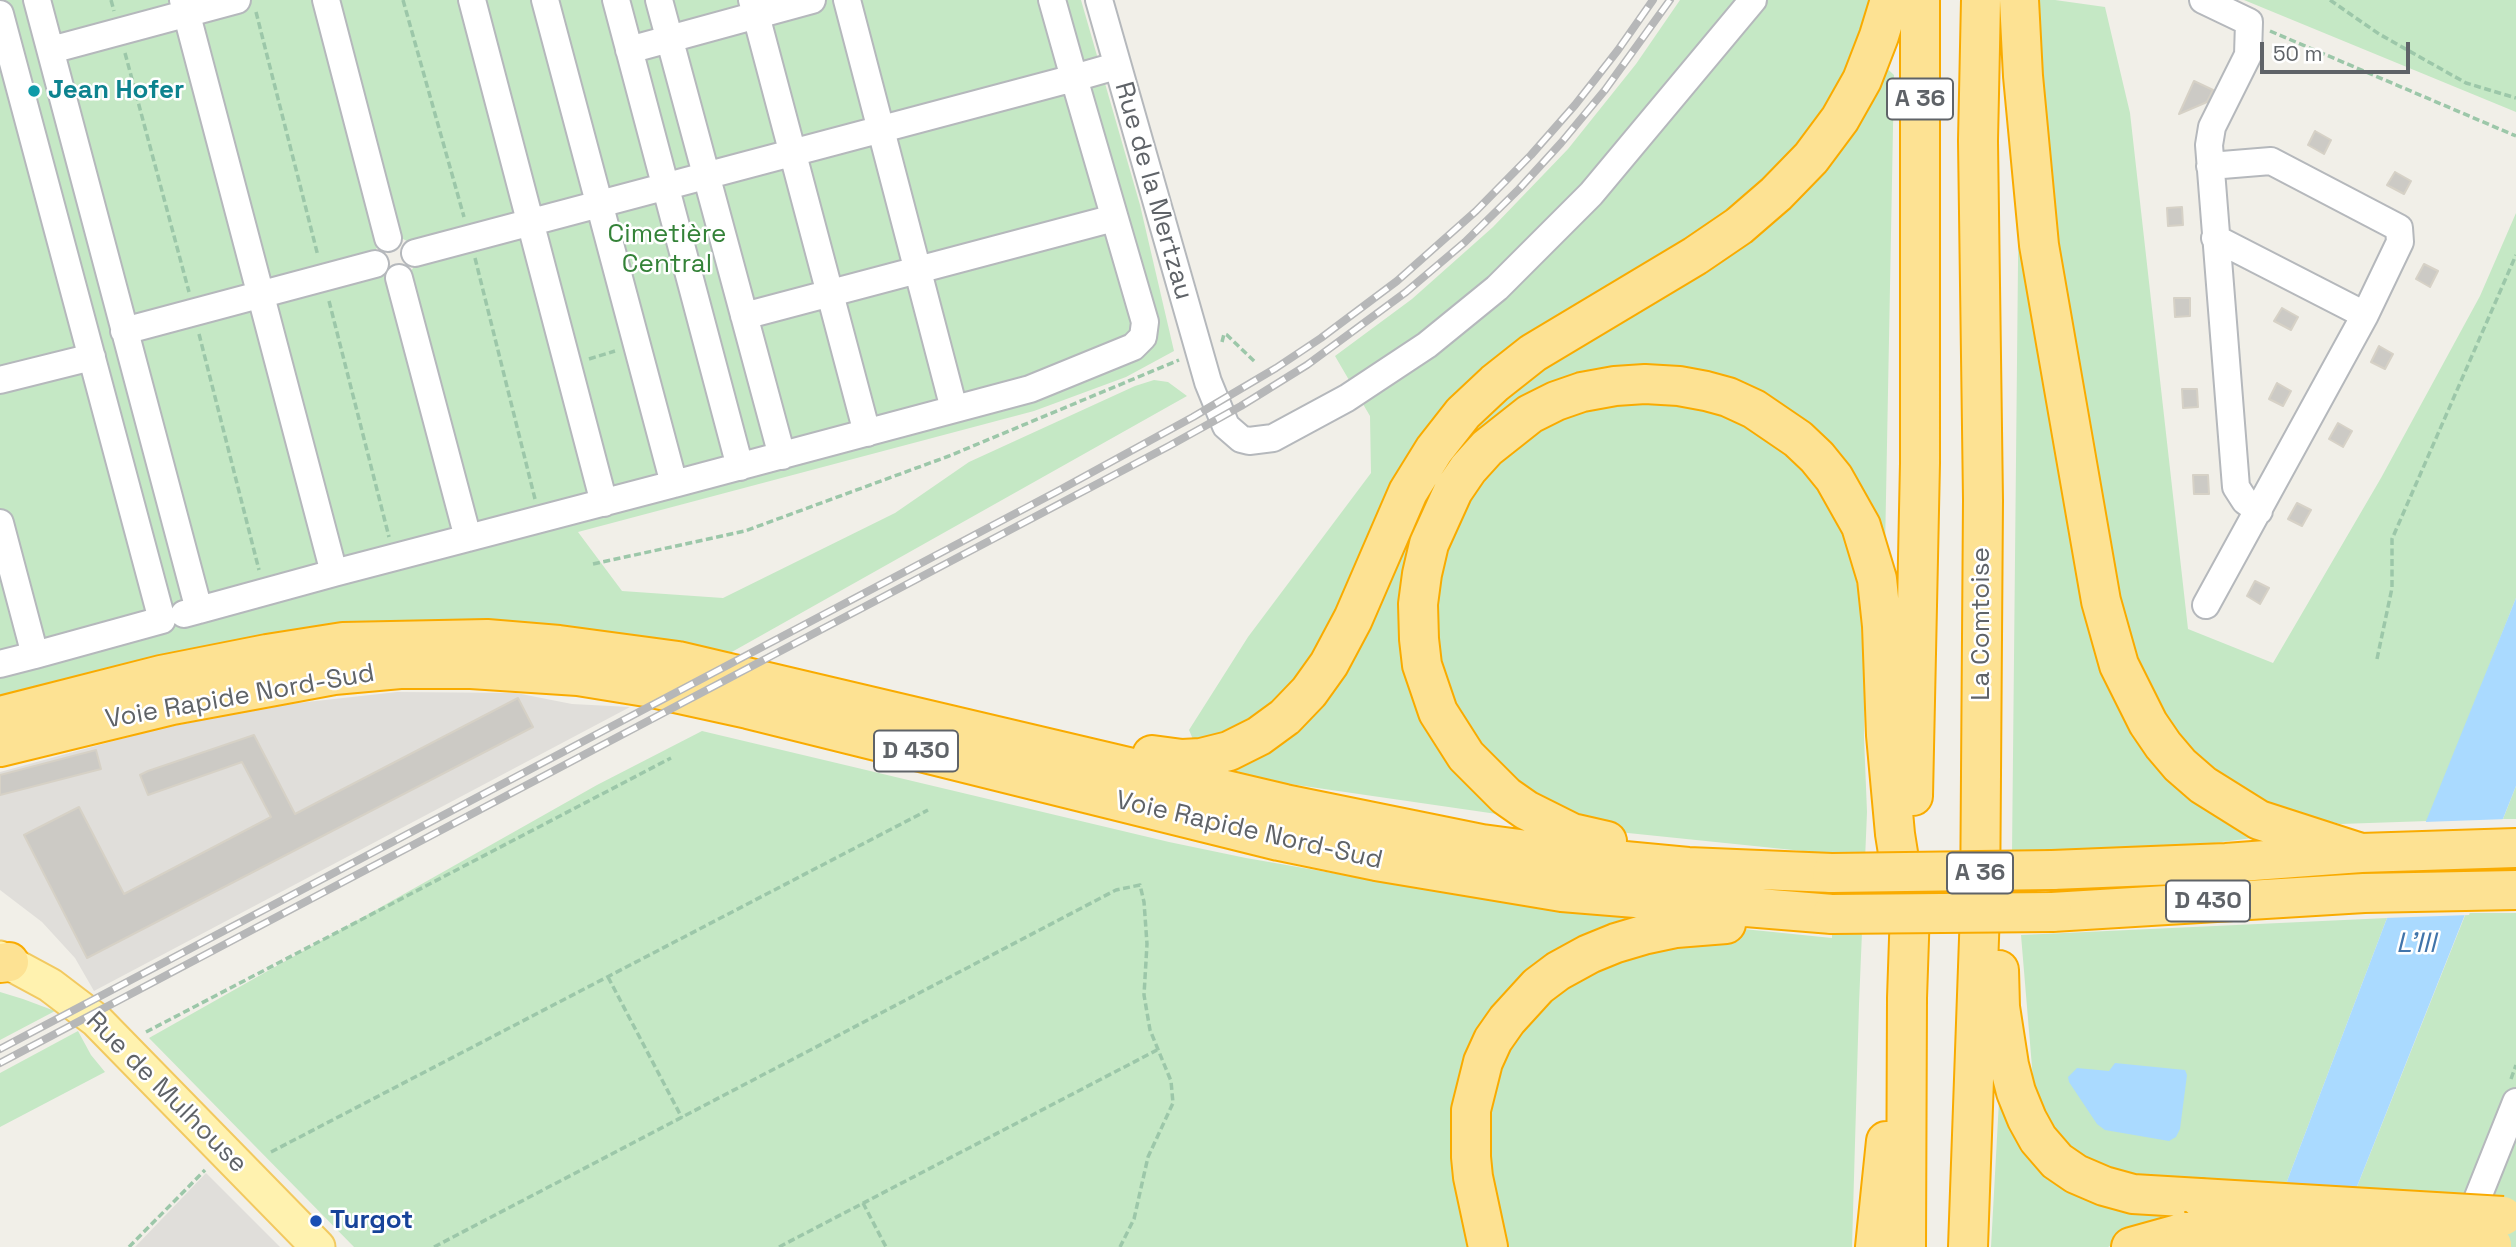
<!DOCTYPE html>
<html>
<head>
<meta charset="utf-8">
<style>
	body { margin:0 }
	#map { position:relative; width:2516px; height:1247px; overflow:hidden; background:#f1efe8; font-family:"Space Grotesk",sans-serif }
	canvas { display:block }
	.scale { position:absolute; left:2260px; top:42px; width:150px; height:32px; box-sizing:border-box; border:4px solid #5f6368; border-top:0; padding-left:9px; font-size:21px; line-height:24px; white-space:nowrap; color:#5f6368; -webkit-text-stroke:5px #fff; paint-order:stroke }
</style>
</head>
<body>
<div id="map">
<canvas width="2516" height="1247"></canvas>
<div class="scale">50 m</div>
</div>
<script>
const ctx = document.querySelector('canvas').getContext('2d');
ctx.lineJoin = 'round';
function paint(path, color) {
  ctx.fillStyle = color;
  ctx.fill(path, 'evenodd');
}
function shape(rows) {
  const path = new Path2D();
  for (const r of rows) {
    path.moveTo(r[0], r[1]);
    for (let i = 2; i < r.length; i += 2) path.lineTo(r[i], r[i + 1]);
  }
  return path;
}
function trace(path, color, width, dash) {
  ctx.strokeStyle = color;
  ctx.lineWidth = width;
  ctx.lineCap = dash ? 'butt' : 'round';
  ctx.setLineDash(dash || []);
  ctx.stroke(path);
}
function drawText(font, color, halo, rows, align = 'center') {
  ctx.font = font + ' "Space Grotesk",sans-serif';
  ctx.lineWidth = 5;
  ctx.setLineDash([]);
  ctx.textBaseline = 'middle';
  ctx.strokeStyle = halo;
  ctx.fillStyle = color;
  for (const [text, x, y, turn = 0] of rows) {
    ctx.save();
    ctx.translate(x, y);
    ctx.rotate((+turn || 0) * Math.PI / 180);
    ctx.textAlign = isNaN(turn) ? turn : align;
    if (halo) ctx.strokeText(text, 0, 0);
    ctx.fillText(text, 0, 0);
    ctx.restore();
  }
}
paint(shape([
	[397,692,516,693,572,704,630,707,94,991,75,958,42,922,0,890,0,772,154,730,271,706],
	[206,1173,280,1247,135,1247]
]), '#e0deda');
paint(shape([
	[0,0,1081,0,1140,205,1174,351,1126,377,1034,411,578,532,622,591,723,598,895,513,969,462,1135,386,1154,380,1168,382,1187,396,730,653,640,641,0,696],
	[399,237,409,242,416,263,410,273,389,278,380,273,374,253,379,244],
	[1680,0,1870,0,1861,44,1894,75,1885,550,1851,550,1859,597,1865,679,1864,737,1867,812,1859,1004,1852,1247,354,1247,149,1038,597,785,702,731,1169,842,1246,858,1465,896,1616,916,1832,938,1832,854,1628,833,1207,772,1189,730,1248,637,1371,473,1370,416,1335,356,1412,299,1493,227,1568,149,1636,64],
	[2034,0,2055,0,2105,7,2130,113,2188,629,2273,663,2381,478,2480,296,2516,213,2516,598,2428,821,2340,824,2270,806,2268,836,2191,846,2012,853,2019,165],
	[2244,0,2516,0,2516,112],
	[2516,786,2516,819,2503,819],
	[2466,913,2516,913,2516,1247,2333,1247],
	[2387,918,2262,1247,2138,1231,2108,1247,1991,1247,1999,1101,2034,1091,2021,935],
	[0,992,23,999,55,1011,0,1040],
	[78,1031,91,1055,105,1072,0,1127,0,1073]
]), '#c5e8c5');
paint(shape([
	[2516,598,2516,786,2333,1247,2262,1247,2387,918],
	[2115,1063,2185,1070,2187,1075,2180,1129,2176,1137,2169,1141,2105,1130,2097,1124,2069,1082,2068,1077,2077,1068,2109,1071]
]), '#aadaff');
paint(shape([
	[2507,819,2469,915,2384,918,2424,822]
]), '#f1efe8');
const building = shape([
	[2194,81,2213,90,2207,102,2179,114,2194,81],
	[2315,131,2331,140,2324,154,2308,145,2315,131],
	[2395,172,2411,181,2404,194,2387,185,2395,172],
	[2182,207,2183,225,2168,226,2167,208,2182,207],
	[2424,264,2438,271,2430,287,2416,279,2424,264],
	[2174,298,2190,298,2190,316,2175,317,2174,298],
	[2282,308,2298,317,2291,330,2274,321,2282,308],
	[2379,346,2393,354,2385,369,2371,362,2379,346],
	[2277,383,2291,391,2283,406,2269,399,2277,383],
	[2182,389,2197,389,2198,407,2183,408,2182,389],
	[2338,423,2352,431,2343,447,2329,439,2338,423],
	[2193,475,2208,475,2209,494,2194,494,2193,475],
	[2297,503,2311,510,2302,526,2288,519,2297,503],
	[2255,581,2269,588,2260,604,2247,596,2255,581],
	[518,698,533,727,87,958,24,835,79,807,124,894,271,817,242,762,148,795,140,775,148,771,254,735,295,814,518,698],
	[96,750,101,769,0,795,0,775,96,750]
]);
paint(building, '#cccac5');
trace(building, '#d6d1c6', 2);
const minor = shape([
	[37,0,199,610,184,614],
	[183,0,334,573,199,610],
	[326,0,388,238],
	[472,0,604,503],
	[616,0,740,467],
	[659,0,782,456],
	[752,0,867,433],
	[847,0,954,409],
	[1099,0,1208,382,1226,426,1241,439,1249,441,1273,438,1347,398,1427,345,1497,288,1591,194,1753,0],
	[2203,0,2249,22,2248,55,2212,127,2209,145,2236,487,2245,501,2259,511],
	[0,14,162,620,35,655],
	[51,50,237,0],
	[629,50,812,0],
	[2215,238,2365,315],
	[415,253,1074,78,1052,0],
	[744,316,1114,218],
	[124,331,375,264],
	[0,380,92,357],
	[674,484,1030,389,1133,347,1143,337,1145,322,1074,78,1116,66],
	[0,523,35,655,0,664],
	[468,538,674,484,545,0],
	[334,573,468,538,399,278],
	[2206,605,2365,315,2400,242,2399,228,2271,161,2210,166],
	[2466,1227,2516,1102]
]);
const major = shape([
	[0,958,50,985,96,1020,318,1247]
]);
const highway = shape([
	[2019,0,2023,76,2039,245,2101,601,2119,665,2148,723,2163,745,2180,765,2203,785,2259,820,2361,853],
	[0,716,161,675,267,654,343,642,487,639,559,645,678,661,1285,804,1482,844,1572,856,1688,867,1832,873],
	[0,747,172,705,334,675,400,669,471,669,578,676,652,688,748,709,1279,841,1376,861,1562,892,1832,914],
	[1152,755,1182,759,1201,758,1229,751,1259,736,1285,717,1309,692,1329,664,1353,619,1408,492,1434,450,1463,413,1495,383,1533,353,1695,256,1739,226,1776,194,1811,158,1840,119,1862,80,1879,36,1890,0],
	[1913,796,1920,463,1920,0],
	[1607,841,1572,833,1526,810,1506,796,1466,756,1438,712,1422,665,1419,639,1418,604,1422,574,1429,544,1453,491,1468,469,1487,448,1530,414,1556,401,1582,392,1615,386,1645,384,1679,386,1706,391,1728,397,1754,409,1798,439,1817,457,1834,478,1861,526,1877,579,1882,626,1886,735,1895,834,1906,903],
	[2052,870,2226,863,2361,853,2516,848],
	[2052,912,2364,893,2516,890],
	[0,963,9,962],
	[1999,970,2000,1007,2009,1065,2016,1092,2027,1119,2038,1139,2057,1161,2076,1174,2104,1186,2133,1194,2200,1198],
	[1488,1247,1473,1177,1471,1157,1471,1110,1483,1062,1493,1040,1507,1020,1538,986,1558,971,1589,954,1616,943,1643,935,1676,928,1726,924],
	[1875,1247,1886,1141],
	[1906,1247,1907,998,1911,880],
	[1968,1247,1980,911,1983,500,1978,141,1981,0],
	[2131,1247,2185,1232]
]);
trace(minor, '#b5b8bc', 30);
trace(major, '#f2c960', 37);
trace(highway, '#f9ab00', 42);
trace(shape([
	[111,0,114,11],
	[403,0,464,217],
	[2330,0,2379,34,2466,83,2516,98],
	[256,12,318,256],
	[2270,31,2516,136],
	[125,53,189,292],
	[475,258,535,499],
	[329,301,389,537],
	[199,334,259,570],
	[1222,342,1224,334,1227,335,1255,362],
	[589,359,615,351],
	[593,564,745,531,949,456,1179,360],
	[2377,659,2392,588,2392,539,2516,255],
	[608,977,682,1118],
	[146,1032,671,758],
	[2511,1079,2516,1065],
	[271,1152,928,810],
	[863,1203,886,1247],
	[129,1247,205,1170],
	[434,1247,1116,890,1140,885,1144,902,1147,944,1144,995,1150,1030,1171,1081,1173,1103,1148,1157,1134,1219,1120,1247],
	[779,1247,1157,1050]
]), '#9cc7a9', 3.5, [7, 3.5]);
trace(minor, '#fff', 26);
trace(major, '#fff2af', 33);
trace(highway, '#fde293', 38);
const rail = shape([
	[0,1049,1056,492,1193,417,1276,368,1321,338,1397,281,1476,211,1531,155,1575,105,1618,50,1653,0],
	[0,1063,1169,446,1241,406,1307,365,1406,292,1465,242,1519,189,1561,143,1605,90,1670,0]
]);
trace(rail, '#b6b7b8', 8);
trace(rail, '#fff', 5, [16]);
const highwayBridge = shape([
	[1832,873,2052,870],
	[1832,914,2052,912],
	[2200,1198,2503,1216],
	[2185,1232,2241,1230,2492,1245]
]);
trace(highwayBridge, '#f9ab00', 42, []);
trace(highwayBridge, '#fde293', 38);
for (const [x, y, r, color] of [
	[34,91,7,"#0f9aa8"],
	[316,1221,7,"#1a4fb4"]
]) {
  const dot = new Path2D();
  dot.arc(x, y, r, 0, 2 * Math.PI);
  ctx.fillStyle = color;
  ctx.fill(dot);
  trace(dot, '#fff', 2.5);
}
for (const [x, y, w] of [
	[1920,99,66],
	[916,751,84],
	[1980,873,66],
	[2208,901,84]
]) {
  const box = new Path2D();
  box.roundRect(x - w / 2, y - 20.5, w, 41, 5);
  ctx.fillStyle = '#fff';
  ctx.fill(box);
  trace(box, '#5f6368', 2);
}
drawText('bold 24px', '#5f6368', null, [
	["A 36",1920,99],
	["D 430",916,751],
	["A 36",1980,873],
	["D 430",2208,901]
]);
drawText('bold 26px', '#0d838f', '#fff', [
	["Jean Hofer",48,91]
], 'left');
drawText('26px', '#5f6368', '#fff', [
	["Rue de la Mertzau",1153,191,74],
	["La Comtoise",1982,624,-90],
	["Voie Rapide Nord-Sud",240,697,-10],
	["Voie Rapide Nord-Sud",1249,831,13],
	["Rue de Mulhouse",166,1093,45]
]);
drawText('26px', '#348238', '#fff', [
	["Cimetière",667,235],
	["Central",667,265]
]);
drawText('bold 26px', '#164399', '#fff', [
	["Turgot",330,1221]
], 'left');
drawText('italic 28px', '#4174aa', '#fff', [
	["L'Ill",2416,944]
]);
</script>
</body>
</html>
